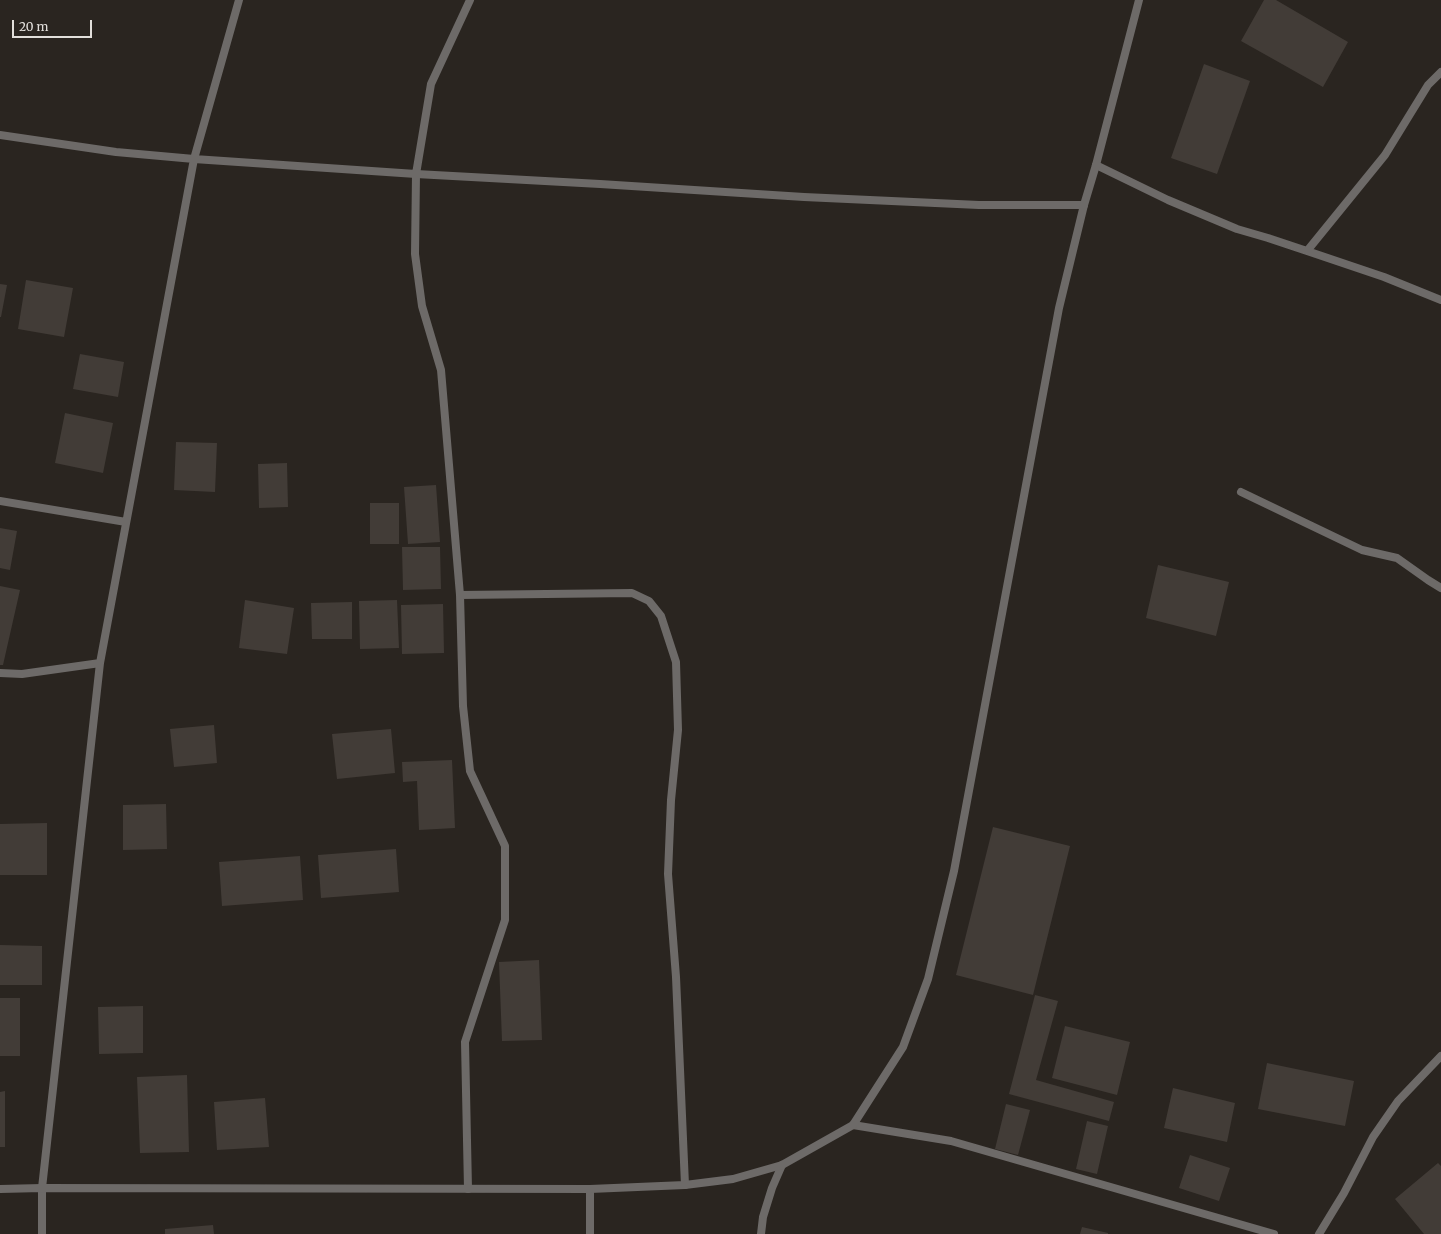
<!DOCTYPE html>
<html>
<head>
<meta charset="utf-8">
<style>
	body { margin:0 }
	#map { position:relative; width:1441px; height:1234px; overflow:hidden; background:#2a2520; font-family:Merriweather,serif }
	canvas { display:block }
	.scale { position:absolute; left:12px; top:20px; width:80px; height:18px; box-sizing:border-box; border:2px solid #e2dfdb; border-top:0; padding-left:5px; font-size:12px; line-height:14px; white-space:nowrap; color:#e2dfdb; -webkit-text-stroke:3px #2a2520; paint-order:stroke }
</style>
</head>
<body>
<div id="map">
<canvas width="1441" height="1234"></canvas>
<div class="scale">20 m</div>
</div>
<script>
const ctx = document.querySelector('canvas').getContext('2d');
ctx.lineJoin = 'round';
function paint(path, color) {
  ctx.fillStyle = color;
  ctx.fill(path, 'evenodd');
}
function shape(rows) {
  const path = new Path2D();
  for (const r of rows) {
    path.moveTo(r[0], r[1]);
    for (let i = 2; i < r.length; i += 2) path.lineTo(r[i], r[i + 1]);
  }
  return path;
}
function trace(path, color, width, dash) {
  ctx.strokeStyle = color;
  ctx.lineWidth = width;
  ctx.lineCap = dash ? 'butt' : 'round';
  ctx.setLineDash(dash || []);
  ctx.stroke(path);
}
paint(shape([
	[1264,0,1276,0,1348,42,1323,87,1241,41],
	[1204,64,1250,81,1217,174,1171,158],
	[26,280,73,288,64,337,18,329],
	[0,284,7,285,1,317,0,317],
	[80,354,124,362,118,397,73,389],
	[65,413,113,423,103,473,55,463],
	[176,442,217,443,215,492,174,490],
	[287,463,288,507,259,508,258,464],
	[436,485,440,542,408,544,404,487],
	[370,503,399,503,399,544,370,544],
	[0,528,17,531,10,570,0,568],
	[402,547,440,547,441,589,403,590],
	[1158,565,1229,582,1216,636,1146,618],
	[0,586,20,590,3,665,0,665],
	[245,600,294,608,287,654,239,648],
	[397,600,399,648,360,649,359,601],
	[352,602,352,639,312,639,311,603],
	[443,604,444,653,402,654,401,605],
	[214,725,217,763,174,767,170,729],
	[391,729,395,773,337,779,332,734],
	[452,760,455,828,419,830,417,781,403,782,402,762],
	[166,804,167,849,123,850,123,805],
	[47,823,47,875,0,875,0,824],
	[993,827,1070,846,1033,995,956,975],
	[396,849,399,892,321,898,318,855],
	[300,856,303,900,222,906,219,862],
	[0,945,42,946,42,985,0,985],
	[539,960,542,1040,502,1041,499,962],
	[1035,995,1058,1001,1036,1080,1114,1102,1109,1121,1009,1094],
	[0,998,20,998,20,1056,0,1056],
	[143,1006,143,1053,99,1054,98,1007],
	[1065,1026,1130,1042,1117,1095,1052,1078],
	[1267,1063,1354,1081,1345,1126,1258,1109],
	[187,1075,189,1152,140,1153,137,1077],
	[1173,1088,1235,1103,1227,1142,1164,1128],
	[5,1091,5,1147,0,1147,0,1092],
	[265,1098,269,1147,217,1150,214,1102],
	[1006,1104,1030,1110,1018,1155,995,1149],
	[1087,1121,1108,1126,1097,1174,1076,1169],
	[1190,1155,1230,1168,1219,1201,1179,1188],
	[1438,1163,1441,1166,1441,1234,1424,1234,1395,1199],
	[213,1225,214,1234,165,1234,165,1229],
	[1082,1227,1108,1233,1108,1234,1080,1234]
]), '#423c37');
trace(shape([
	[0,135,116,152,194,159,416,174,600,184,804,197,979,205,1084,205],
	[1096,165,1168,200,1237,229,1268,238,1307,251,1385,155,1428,85,1441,72],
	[1307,251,1384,277,1441,300],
	[1241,492,1362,550,1397,558,1428,580,1441,588],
	[0,501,126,522],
	[460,595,632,593,649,601,661,616,676,662,678,730,671,800,668,874,676,977,685,1185],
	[0,673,22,674,100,663],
	[853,1125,951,1141,1274,1234],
	[468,1189,465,1042,505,920,505,846,470,771,463,706,460,595,441,370,422,306,415,254,416,174,431,84,470,0],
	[590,1189,590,1234],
	[42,1234,42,1188,100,663,194,159,239,0],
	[761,1234,763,1217,772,1188,782,1165],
	[1319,1234,1344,1193,1373,1137,1398,1101,1441,1056]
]), '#6d6a68', 8);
trace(shape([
	[0,1189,42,1188,590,1189,685,1185,733,1179,782,1165,853,1125,903,1047,928,979,954,871,1059,308,1084,205,1096,165,1139,0]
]), '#6d6a68', 8);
</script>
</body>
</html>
